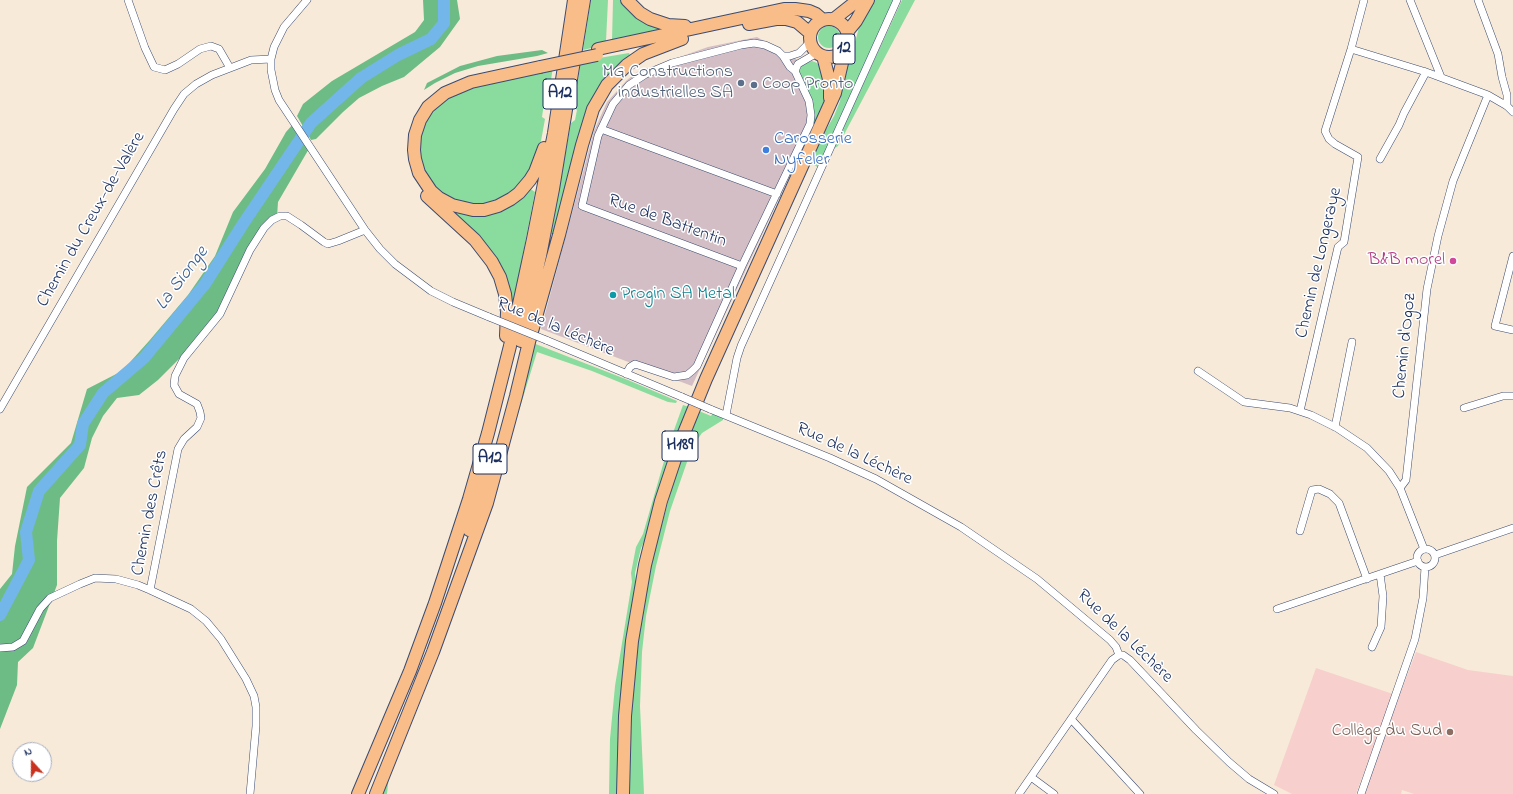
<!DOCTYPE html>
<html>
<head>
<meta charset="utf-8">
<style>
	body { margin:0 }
	#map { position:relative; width:1513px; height:794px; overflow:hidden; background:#f8ead8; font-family:"Indie Flower",sans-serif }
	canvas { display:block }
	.north { position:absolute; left:12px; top:742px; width:40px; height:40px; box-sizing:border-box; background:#fff; border:1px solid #a4acbf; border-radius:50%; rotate:339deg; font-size:11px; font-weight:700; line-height:16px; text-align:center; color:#1b2f5e }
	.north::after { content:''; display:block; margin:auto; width:14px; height:18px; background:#c8321e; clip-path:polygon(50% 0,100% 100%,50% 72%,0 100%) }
</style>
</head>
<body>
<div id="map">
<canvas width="1513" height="794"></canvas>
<div class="north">N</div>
</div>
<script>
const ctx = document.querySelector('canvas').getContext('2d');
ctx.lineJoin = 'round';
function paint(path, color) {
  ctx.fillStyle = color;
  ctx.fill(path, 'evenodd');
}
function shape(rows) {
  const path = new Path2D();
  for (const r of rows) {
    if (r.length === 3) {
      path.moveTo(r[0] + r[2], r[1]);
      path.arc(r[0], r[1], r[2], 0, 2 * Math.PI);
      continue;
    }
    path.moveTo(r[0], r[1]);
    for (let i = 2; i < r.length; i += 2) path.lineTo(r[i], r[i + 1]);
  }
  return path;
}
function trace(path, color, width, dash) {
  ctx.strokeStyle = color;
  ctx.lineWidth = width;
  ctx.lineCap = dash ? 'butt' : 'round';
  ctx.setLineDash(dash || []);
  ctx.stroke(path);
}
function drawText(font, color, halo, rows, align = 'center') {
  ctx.font = font + ' "Indie Flower",sans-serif';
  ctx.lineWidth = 3;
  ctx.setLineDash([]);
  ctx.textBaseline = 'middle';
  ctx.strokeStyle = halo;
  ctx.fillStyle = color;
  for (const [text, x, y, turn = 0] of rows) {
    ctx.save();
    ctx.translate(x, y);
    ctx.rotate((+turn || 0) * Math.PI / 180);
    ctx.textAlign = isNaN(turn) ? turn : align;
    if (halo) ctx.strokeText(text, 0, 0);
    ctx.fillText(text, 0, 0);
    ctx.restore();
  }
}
paint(shape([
	[1416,652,1468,670,1513,676,1513,794,1414,794,1402,790,1401,794,1365,794,1370,773],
	[1316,668,1393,694,1356,794,1292,794,1274,785]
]), '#f7d0ce');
paint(shape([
	[757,37,812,68,820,110,692,386,541,329,594,131,607,102,627,80,637,72,708,47]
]), '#d2bec4');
paint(shape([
	[591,0,608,0,606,41,604,45,583,50],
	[613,0,623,0,670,29,612,41],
	[875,0,894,0,818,167,809,163,820,140,834,116,840,101,847,63,856,39,860,23,870,5],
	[902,0,915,0,838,146,835,148,835,145],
	[829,37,11],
	[629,53,631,58,610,76,555,235,551,234,571,123,575,120,577,110,574,107,581,61],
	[812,61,817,63,822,68,826,93,823,106,815,125,812,124,799,74,800,69,803,64],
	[553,66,548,102,544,103,542,117,545,119,541,141,536,158,529,173,518,188,507,197,482,206,467,205,442,195,424,173,418,147,424,122,437,104,457,92],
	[529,188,535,192,511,315,507,291,436,198,480,213],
	[533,343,628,380,677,401,676,403,668,402,592,371,537,352,491,501,429,675,389,775,387,794,377,794,422,685],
	[683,405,689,407,648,533,641,548,635,573,636,583,622,685,618,758,619,794,609,794,610,739,615,686,632,582,631,573,636,547,643,534,669,444],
	[699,411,711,416,713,413,723,418,723,420,702,433,695,443,687,462,670,511,656,566,646,616,642,652,640,706,644,794,629,794,630,723,636,650,650,568,673,484,687,443,691,444,694,437,690,435]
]), '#89dc9e');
paint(shape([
	[423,0,457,0,460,19,440,47,404,77,382,86,359,98,343,112,316,139,311,140,297,116,303,104,332,81,415,32,424,20],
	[542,50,548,53,537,56,478,66,455,73,435,83,424,90,427,83,460,66,497,56],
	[294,123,310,147,278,202,277,217,264,228,224,306,189,349,158,380,139,395,117,398,103,416,92,438,84,468,60,498,57,541,57,585,33,648,18,662,17,685,0,729,0,589,12,574,15,546,27,487,71,443,87,389,122,371,149,341,188,295,215,256,233,212,265,169,286,132]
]), '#6ebc85');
trace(shape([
	[0,615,29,560,26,532,39,491,80,445,83,424,103,393,144,358,205,284,243,224,311,123,361,78,398,55,431,39,444,23,444,0]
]), '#73b6e9', 12);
const street = shape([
	[128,0,145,48,154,67,165,70,178,64,200,49,211,46,219,49,230,68],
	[307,0,284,27,274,47,271,59,271,70,275,90,279,100,365,230,380,249,395,264,431,291,453,302,489,317],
	[1410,0,1441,77],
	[1478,0,1498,54,1502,77,1507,95,1507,106],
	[810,42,799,53,790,56,783,56,778,51,765,45,754,43,741,45,672,63,646,74,629,85,613,104,598,136,582,206,742,266,810,124,811,115,809,101,795,71,798,64,817,53],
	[1351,49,1426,72,1488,95,1507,106,1513,112],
	[783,56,790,67,795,71],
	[601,129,777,194],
	[1380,159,1399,125,1404,113,1426,72],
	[1513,256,1495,326,1513,330],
	[546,340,682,397],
	[1198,371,1244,402,1290,408,1311,415,1337,428,1367,448,1389,471,1400,488,1424,549],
	[626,374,630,367,635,364,674,377,687,375,692,371,697,366,742,266],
	[1464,408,1503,396,1513,396],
	[0,409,174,109,184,94,196,84,212,75,251,60,271,59],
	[710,409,830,458,876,479,961,527,1037,579,1110,640,1116,647,1119,655],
	[1300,411,1338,247,1344,242,1358,157,1335,144,1329,139,1325,131,1351,49,1364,0],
	[726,415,737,358,741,346,897,0],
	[1335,427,1352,342],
	[1400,488,1406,480,1427,289,1438,236,1453,181,1488,95],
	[1300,531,1312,490,1319,489,1330,494,1339,503,1367,579],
	[1426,558,9],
	[1435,555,1513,528],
	[150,590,178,449,184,439,197,427,201,418,200,412,197,404,179,394,174,385,175,376,184,358,220,314,250,250,264,228,272,220,280,216,287,216,301,225,324,242,328,244,338,241,365,230],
	[1277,609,1418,561],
	[1372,647,1381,627,1383,596,1380,574],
	[0,648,13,647,23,641,40,609,50,598,80,584,95,578,116,579,138,585,150,590,191,609,206,621,221,639,246,679,254,696,256,707,256,726,250,794],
	[1119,655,1123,655,1130,660,1196,730,1229,762,1249,779,1274,794],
	[1071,719,1140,794],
	[1031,777,1054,794],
	[1019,794,1112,660,1119,655],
	[1361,794,1415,639,1423,598,1425,567]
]);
const highway = shape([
	[627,0,640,13,650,19,668,25,685,26],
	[829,38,19],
	[834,19,858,0],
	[749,24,776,19,786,19,797,22,810,33],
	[847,32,856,21,868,0],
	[598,49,784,9,795,9,809,11,816,14,823,20],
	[823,56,830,83,830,98],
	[540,67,471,82,445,93,428,107,420,120,415,135,414,150,415,159,419,173,431,191,439,198,452,205,473,210,484,210,498,206,511,199,519,193,530,180,535,172,544,148],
	[427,196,475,240,492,262,500,277,505,294,507,312,506,336],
	[521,341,540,256,553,189,584,0],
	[469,530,489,463],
	[358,794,410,671,435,603,469,499,488,433,510,346,533,239,554,133,574,0],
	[376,794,433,652,487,503,516,396,529,342,559,235,582,145,593,109,607,85,627,65,643,54,682,39],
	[623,794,625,716,632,641,645,565,661,501,682,438,706,379,835,93,842,63,841,53]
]);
trace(street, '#3c4b70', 8);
trace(highway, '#3c4b70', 14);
trace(street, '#fff', 7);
trace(highway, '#f8bd89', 12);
const streetBridge = shape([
	[489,317,546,340],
	[682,397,710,409]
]);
const highwayBridge = shape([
	[540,67,597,55]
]);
trace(streetBridge, '#3c4b70', 8, []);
trace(highwayBridge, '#3c4b70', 14, []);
trace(streetBridge, '#fff', 7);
trace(highwayBridge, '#f8bd89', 12);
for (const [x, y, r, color] of [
	[741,83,4,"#5c6f8a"],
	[754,85,4,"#5c6f8a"],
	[766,150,4,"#3f7fe0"],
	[1453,261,4,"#d1479c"],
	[613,295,4,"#0f9aa8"],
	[1450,732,4,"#8d6e63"]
]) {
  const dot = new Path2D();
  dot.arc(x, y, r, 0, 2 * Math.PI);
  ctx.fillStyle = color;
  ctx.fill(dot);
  trace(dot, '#fff', 1.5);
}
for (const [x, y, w] of [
	[844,49,22],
	[560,94,34],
	[680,446,36],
	[490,459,34]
]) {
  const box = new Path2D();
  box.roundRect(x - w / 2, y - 15, w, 30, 3);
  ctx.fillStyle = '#fff';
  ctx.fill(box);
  trace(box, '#1b2f5e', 1);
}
drawText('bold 17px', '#1b2f5e', null, [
	["12",844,49],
	["A12",560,94],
	["H189",680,446],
	["A12",490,459]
]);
drawText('18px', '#4e5e75', '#fff', [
	["MG Constructions",733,73],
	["industrielles SA",733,94],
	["Coop Pronto",762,85,"left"]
], 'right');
drawText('18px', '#366cbe', '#fff', [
	["Carosserie",774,140],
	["Nyfeler",774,161]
], 'left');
drawText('18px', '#1b2f5e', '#fff', [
	["Chemin du Creux-de-Valère",92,220,-60],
	["Rue de Battentin",667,222,20],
	["Chemin de Longeraye",1320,263,-77],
	["Rue de la Léchère",555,328,23],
	["Chemin d'Ogoz",1406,346,-84],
	["Rue de la Léchère",854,455,25],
	["Chemin des Crêts",151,513,-79],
	["Rue de la Léchère",1124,637,44]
]);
drawText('18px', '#b23c85', '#fff', [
	["B&B morel",1445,261]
], 'right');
drawText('18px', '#0d838f', '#fff', [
	["Progin SA Metal",621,295]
], 'left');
drawText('18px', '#785e54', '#fff', [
	["Collège du Sud",1442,732]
], 'right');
drawText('italic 19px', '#3a5e8f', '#fff', [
	["La Sionge",183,279,-53]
]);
</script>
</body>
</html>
